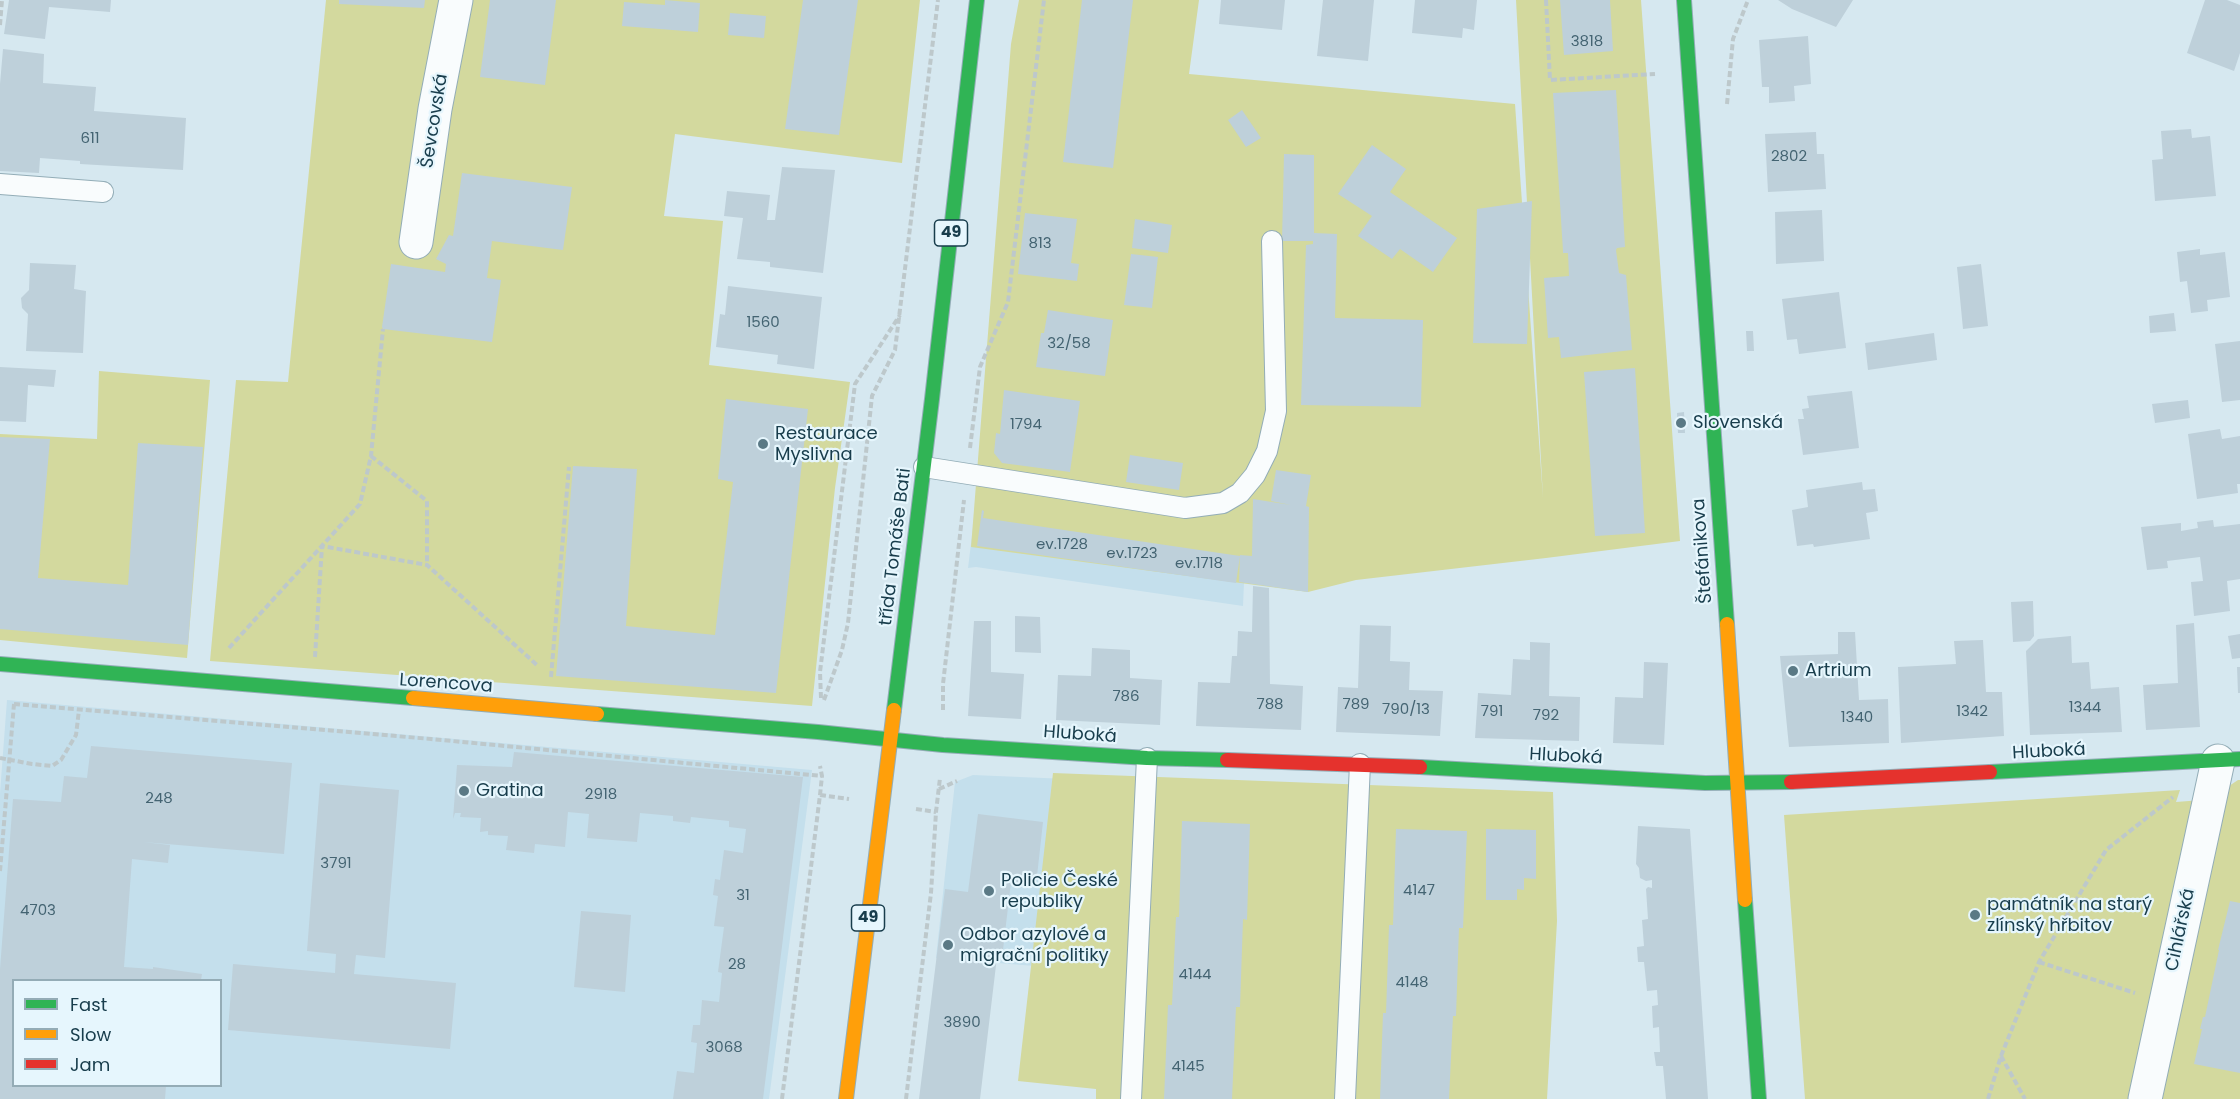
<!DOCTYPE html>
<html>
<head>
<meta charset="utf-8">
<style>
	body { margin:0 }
	#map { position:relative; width:2240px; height:1099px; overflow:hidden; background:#d6e8f0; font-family:Poppins,sans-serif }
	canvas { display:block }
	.legend { position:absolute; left:12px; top:979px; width:210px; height:108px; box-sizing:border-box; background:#e6f6fd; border:2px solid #94acb6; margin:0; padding:8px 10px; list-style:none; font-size:18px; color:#183d4c }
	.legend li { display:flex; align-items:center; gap:12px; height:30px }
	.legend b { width:30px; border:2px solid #94acb6 }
</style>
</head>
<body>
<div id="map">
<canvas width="2240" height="1099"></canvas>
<ul class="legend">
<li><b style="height:8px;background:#30b455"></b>Fast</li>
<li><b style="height:8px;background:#ff9f0a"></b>Slow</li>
<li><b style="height:8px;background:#e5322d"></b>Jam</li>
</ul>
</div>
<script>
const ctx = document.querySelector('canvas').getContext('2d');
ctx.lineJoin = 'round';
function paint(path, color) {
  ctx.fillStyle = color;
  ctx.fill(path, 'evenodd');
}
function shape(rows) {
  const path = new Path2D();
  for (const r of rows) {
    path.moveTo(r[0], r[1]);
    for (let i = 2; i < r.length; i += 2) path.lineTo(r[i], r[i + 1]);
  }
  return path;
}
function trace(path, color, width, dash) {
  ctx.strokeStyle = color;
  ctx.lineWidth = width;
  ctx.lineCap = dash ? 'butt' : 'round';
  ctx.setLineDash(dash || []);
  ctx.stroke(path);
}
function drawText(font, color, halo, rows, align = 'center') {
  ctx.font = font + ' Poppins,sans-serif';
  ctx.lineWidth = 4.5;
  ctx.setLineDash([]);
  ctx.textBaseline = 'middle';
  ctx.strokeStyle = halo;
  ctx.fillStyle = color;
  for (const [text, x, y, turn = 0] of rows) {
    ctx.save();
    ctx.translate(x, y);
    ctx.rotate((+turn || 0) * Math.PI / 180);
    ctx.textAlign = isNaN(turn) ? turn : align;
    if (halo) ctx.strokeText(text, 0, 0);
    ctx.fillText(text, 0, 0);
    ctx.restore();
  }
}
paint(shape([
	[977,495,1244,583,1243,606,976,567,968,568],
	[7,700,812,770,769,1099,0,1099,0,793],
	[14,980,220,980,220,1086,14,1086],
	[973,775,1091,780,1072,969,936,958,955,782]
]), '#c4dfec');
paint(shape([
	[326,0,920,0,902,163,675,134,664,216,723,221,709,365,850,382,835,488,812,706,210,661,236,380,288,382],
	[1019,0,1199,0,1189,74,1515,104,1543,498,1516,0,1641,0,1680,541,1546,558,1356,580,1308,592,971,547,1011,44],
	[99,371,210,380,187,658,0,640,0,434,97,439],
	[1053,773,1553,792,1557,921,1547,1099,1096,1099,1096,1089,1018,1081],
	[2238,780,2240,780,2240,1099,2156,1099,2226,788],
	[2180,790,2176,802,2202,800,2134,1099,1805,1099,1784,815]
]), '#d3d99e');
paint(shape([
	[9,0,111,0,110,12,49,7,45,39,4,34],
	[339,0,425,0,424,8,339,4],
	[490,0,556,0,545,85,480,77],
	[665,0,700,3,698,32,622,26,624,2,665,5],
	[803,0,858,0,839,135,785,129],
	[1082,0,1133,0,1113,168,1063,162],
	[1221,0,1285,0,1282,30,1219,24],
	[1323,0,1374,0,1368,61,1317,56],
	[1415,0,1477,0,1474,30,1463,28,1462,38,1412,33],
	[1560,0,1610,0,1613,51,1564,55],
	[1778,0,1853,0,1836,27,1792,9],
	[2205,0,2227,0,2240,5,2240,53,2234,71,2187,53],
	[730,13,766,16,764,38,728,35],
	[1808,36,1811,84,1794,86,1795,101,1769,103,1769,87,1762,87,1759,40],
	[3,49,44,54,43,83,96,87,94,111,186,118,183,170,80,164,80,161,40,158,39,173,0,171,0,84],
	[1616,90,1625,247,1617,248,1616,250,1619,273,1626,275,1632,350,1561,358,1559,337,1548,338,1544,278,1569,276,1568,253,1563,253,1563,251,1553,93],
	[1242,110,1261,138,1246,147,1228,120],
	[2191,129,2192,138,2210,136,2216,196,2155,201,2152,160,2163,159,2161,131],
	[1816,132,1817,154,1824,154,1826,189,1768,192,1765,134],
	[1372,145,1406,169,1390,192,1457,238,1433,272,1400,249,1392,259,1358,236,1372,216,1338,194],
	[1284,154,1314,155,1314,233,1337,234,1335,318,1423,320,1421,407,1301,405,1306,245,1313,244,1313,241,1282,241],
	[782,167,835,170,823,273,770,267,770,262,737,259,743,218,724,216,727,191,770,195,767,220,775,220],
	[462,173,572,187,563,250,492,241,487,278,501,280,492,342,383,329,382,327,391,264,445,272,446,264,436,259,449,235,453,236],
	[1532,201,1527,344,1473,343,1477,209],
	[1822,210,1824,261,1776,264,1775,212],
	[1025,213,1077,219,1071,263,1079,264,1077,281,1018,274],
	[1135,219,1172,225,1168,253,1132,248],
	[2200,249,2200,255,2225,252,2230,297,2207,300,2208,311,2191,313,2187,281,2180,282,2177,252],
	[1131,254,1158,257,1152,308,1124,305],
	[30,263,76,265,74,289,86,291,83,353,26,351,28,314,22,308,21,298,29,290],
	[1981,264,1988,326,1963,329,1957,267],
	[728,286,822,297,814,369,777,364,778,355,716,347,720,314,725,315],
	[1839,292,1846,348,1799,354,1797,339,1787,340,1782,299],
	[1048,310,1113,320,1105,376,1036,367,1041,333,1044,333],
	[2174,313,2176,331,2150,333,2149,316],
	[1746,331,1753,331,1754,351,1747,351],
	[1934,333,1937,360,1868,370,1865,343],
	[2240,341,2240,400,2222,402,2215,344],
	[0,367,56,370,54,387,28,385,26,422,0,421],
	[1635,368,1645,533,1595,536,1584,372],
	[1004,390,1080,401,1070,472,1002,463,994,453,996,433,1000,434],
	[1852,391,1859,448,1803,455,1798,419,1804,419,1802,409,1809,408,1807,396],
	[726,399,808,409,776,693,556,676,573,466,637,469,626,626,715,635,733,482,718,479],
	[2188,400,2190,418,2155,423,2152,404],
	[1684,412,1685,433,1678,433,1677,413],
	[2220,429,2222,439,2240,436,2240,484,2237,484,2238,493,2197,499,2188,434],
	[0,437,50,439,38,578,128,585,138,443,203,447,188,645,0,629],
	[1130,455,1183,463,1179,490,1126,482],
	[1276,470,1311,475,1306,506,1309,507,1308,592,1239,582,1240,555,1252,556,1253,499,1291,505,1271,501],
	[1862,482,1863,490,1875,489,1878,511,1866,513,1870,539,1814,547,1813,544,1797,546,1792,510,1808,507,1806,490],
	[982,510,984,511,983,518,1240,556,1236,583,977,546],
	[2213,520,2214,527,2240,524,2240,579,2227,581,2230,611,2194,616,2191,582,2203,581,2200,557,2167,561,2168,568,2147,570,2141,527,2181,523,2181,531,2198,528,2197,522],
	[1253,586,1269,588,1270,684,1303,686,1301,730,1196,726,1198,682,1230,683,1232,656,1237,656,1238,631,1252,632],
	[2033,601,2034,636,2030,641,2013,642,2011,602],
	[1015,616,1040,617,1041,653,1015,652],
	[974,621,991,621,991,672,1024,674,1021,719,968,716],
	[2194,623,2200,727,2146,730,2143,685,2178,683,2176,625],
	[1360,625,1391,626,1390,661,1410,662,1409,690,1443,691,1440,736,1336,732,1338,687,1358,688],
	[1838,632,1855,632,1859,700,1888,699,1889,743,1789,747,1780,656,1838,654],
	[2240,634,2240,658,2232,659,2228,636],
	[2071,636,2072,663,2089,662,2091,689,2119,687,2122,732,2030,735,2026,651,2038,639],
	[1983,640,1986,692,2002,692,2004,736,1901,743,1898,667,1956,664,1954,641],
	[1530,642,1550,643,1549,696,1580,697,1579,741,1475,738,1478,693,1511,695,1513,659,1530,660],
	[1092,648,1130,650,1130,678,1162,680,1160,725,1056,720,1058,675,1091,676],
	[1644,662,1668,663,1664,745,1613,743,1615,697,1643,698],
	[2237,667,2240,667,2240,693,2238,693],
	[91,746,292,763,284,854,143,842,170,845,168,863,132,859,124,967,153,969,153,967,202,974,201,980,14,980,14,1086,166,1086,165,1099,0,1099,0,969,13,799,61,802,64,776,87,778],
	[514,752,803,777,763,1099,673,1099,677,1071,694,1073,697,1043,691,1042,693,1025,700,1025,702,1000,719,1002,722,973,718,972,724,927,714,926,718,896,713,895,715,879,720,880,724,850,743,853,746,829,729,827,729,821,691,817,690,823,673,821,673,816,640,813,637,842,587,838,589,814,568,812,565,847,535,844,534,853,506,850,508,836,488,835,488,831,480,832,481,818,460,817,461,813,455,813,453,819,457,765,512,767],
	[320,783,399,790,385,958,356,955,354,974,456,983,450,1049,228,1030,233,964,335,973,336,954,307,951],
	[978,814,1043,822,1036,885,1011,882,1002,958,997,957,980,1099,919,1099,945,889,968,892],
	[1182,821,1250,824,1247,920,1243,919,1240,1007,1236,1007,1232,1099,1164,1099,1168,1005,1172,1005,1176,917,1179,917],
	[1638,826,1690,829,1708,1099,1666,1099,1663,1066,1656,1066,1654,1052,1660,1052,1659,1027,1653,1028,1652,1006,1658,1005,1657,990,1647,991,1644,962,1638,962,1637,947,1644,946,1642,920,1648,919,1646,889,1648,887,1652,888,1652,880,1646,881,1640,878,1639,868,1636,864],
	[1396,829,1467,831,1463,928,1459,928,1456,1016,1453,1016,1449,1099,1380,1099,1383,1013,1386,1013,1389,925,1393,925],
	[1486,829,1536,830,1536,879,1524,878,1524,890,1517,889,1517,900,1486,900],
	[2230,901,2240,903,2240,1073,2194,1064,2202,1029,2200,1029,2203,1017,2205,1017,2219,950,2218,950],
	[581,911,631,915,625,992,574,987]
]), '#bed0da');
const lane = shape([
	[0,184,103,192],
	[924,467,1185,508,1223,503,1240,493,1255,475,1267,451,1276,411,1272,241],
	[1131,1099,1147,758],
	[1345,1099,1360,764]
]);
const street = shape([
	[416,242,435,109,456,0],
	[2145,1099,2218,761]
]);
const fast = shape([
	[1684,0,1727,624],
	[0,664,413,698],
	[894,710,932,399,977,0],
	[597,714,818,732,943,745,1147,758,1227,760],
	[1420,767,1705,783,1791,782],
	[1990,772,2240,759],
	[1745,900,1759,1099]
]);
const slow = shape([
	[1727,624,1745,900],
	[413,698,597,714],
	[846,1099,894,710]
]);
const jam = shape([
	[1227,760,1420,767],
	[1791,782,1990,772]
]);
trace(lane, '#93adb7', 22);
trace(street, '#93adb7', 35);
trace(fast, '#93adb7', 16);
trace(slow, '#93adb7', 16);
trace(jam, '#93adb7', 16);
trace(shape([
	[1546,0,1550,80,1655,74],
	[0,25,2,0],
	[1727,104,1733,39,1748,0],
	[970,448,980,367,1008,302,1044,0],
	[371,456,427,501,427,565],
	[229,648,360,504,371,456,383,329],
	[315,657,322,546,427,565,538,666],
	[551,677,569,467],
	[821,698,820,672,855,384,900,315],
	[824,700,842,650,848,623,872,396,895,350,938,0],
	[14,704,431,739,822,776],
	[943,710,943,684,964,500],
	[0,758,32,764,52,766,61,760,76,735,79,710],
	[939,789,957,781],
	[820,795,849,799],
	[916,809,936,812],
	[0,871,14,704],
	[2039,962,2135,993],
	[2001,1056,2025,1099],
	[782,1099,820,795,822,776,820,766],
	[906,1099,931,893,936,812,940,778],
	[1988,1099,2001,1056,2039,962,2106,850,2173,797]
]), '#bdc8cb', 4, [6, 3]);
trace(lane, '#f9fcfd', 20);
trace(street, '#f9fcfd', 33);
trace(fast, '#30b455', 14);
trace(slow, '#ff9f0a', 14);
trace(jam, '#e5322d', 14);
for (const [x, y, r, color] of [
	[1681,423,6,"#5a7985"],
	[763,444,6,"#5a7985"],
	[1793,671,6,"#5a7985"],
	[464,791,6,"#5a7985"],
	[989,891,6,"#5a7985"],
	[1975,915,6,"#5a7985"],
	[948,945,6,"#5a7985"]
]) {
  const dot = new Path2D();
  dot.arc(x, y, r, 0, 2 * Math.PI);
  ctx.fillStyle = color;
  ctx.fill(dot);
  trace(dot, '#e6f6fd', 2);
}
drawText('15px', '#446472', null, [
	["3818",1587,42],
	["611",90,139],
	["2802",1789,157],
	["813",1040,244],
	["1560",763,323],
	["32/58",1069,344],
	["1794",1026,425],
	["ev.1728",1062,545],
	["ev.1723",1132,554],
	["ev.1718",1199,564],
	["786",1126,697],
	["788",1270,705],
	["789",1356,705],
	["1344",2085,708],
	["790/13",1406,710],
	["791",1492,712],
	["1342",1972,712],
	["792",1546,716],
	["1340",1857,718],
	["2918",601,795],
	["248",159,799],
	["3791",336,864],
	["4147",1419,891],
	["31",743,896],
	["4703",38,911],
	["28",737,965],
	["4144",1195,975],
	["4148",1412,983],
	["3890",962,1023],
	["3068",724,1048],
	["4145",1188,1067]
]);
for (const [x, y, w] of [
	[951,233,33],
	[868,918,33]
]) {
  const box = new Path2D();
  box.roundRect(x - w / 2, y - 13, w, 26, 4.5);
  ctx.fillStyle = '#e6f6fd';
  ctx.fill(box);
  trace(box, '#183d4c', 1.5);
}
drawText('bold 16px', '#183d4c', null, [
	["49",951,233],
	["49",868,918]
]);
drawText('18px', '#183d4c', '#e6f6fd', [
	["Ševcovská",435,121,-81],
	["třída Tomáše Bati",896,547,-83],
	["Štefánikova",1703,551,-94],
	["Lorencova",446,684,4],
	["Hluboká",1080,735,4],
	["Hluboká",2049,752,-3],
	["Hluboká",1566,757,3],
	["Cihlářská",2181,930,-78]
]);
drawText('18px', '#183d4c', '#e6f6fd', [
	["Slovenská",1693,423],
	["Restaurace",775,434],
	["Myslivna",775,455],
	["Artrium",1805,671],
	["Gratina",476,791],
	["Policie České",1001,881],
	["republiky",1001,902],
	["památník na starý",1987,905],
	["zlínský hřbitov",1987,926],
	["Odbor azylové a",960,935],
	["migrační politiky",960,956]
], 'left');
</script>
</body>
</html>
